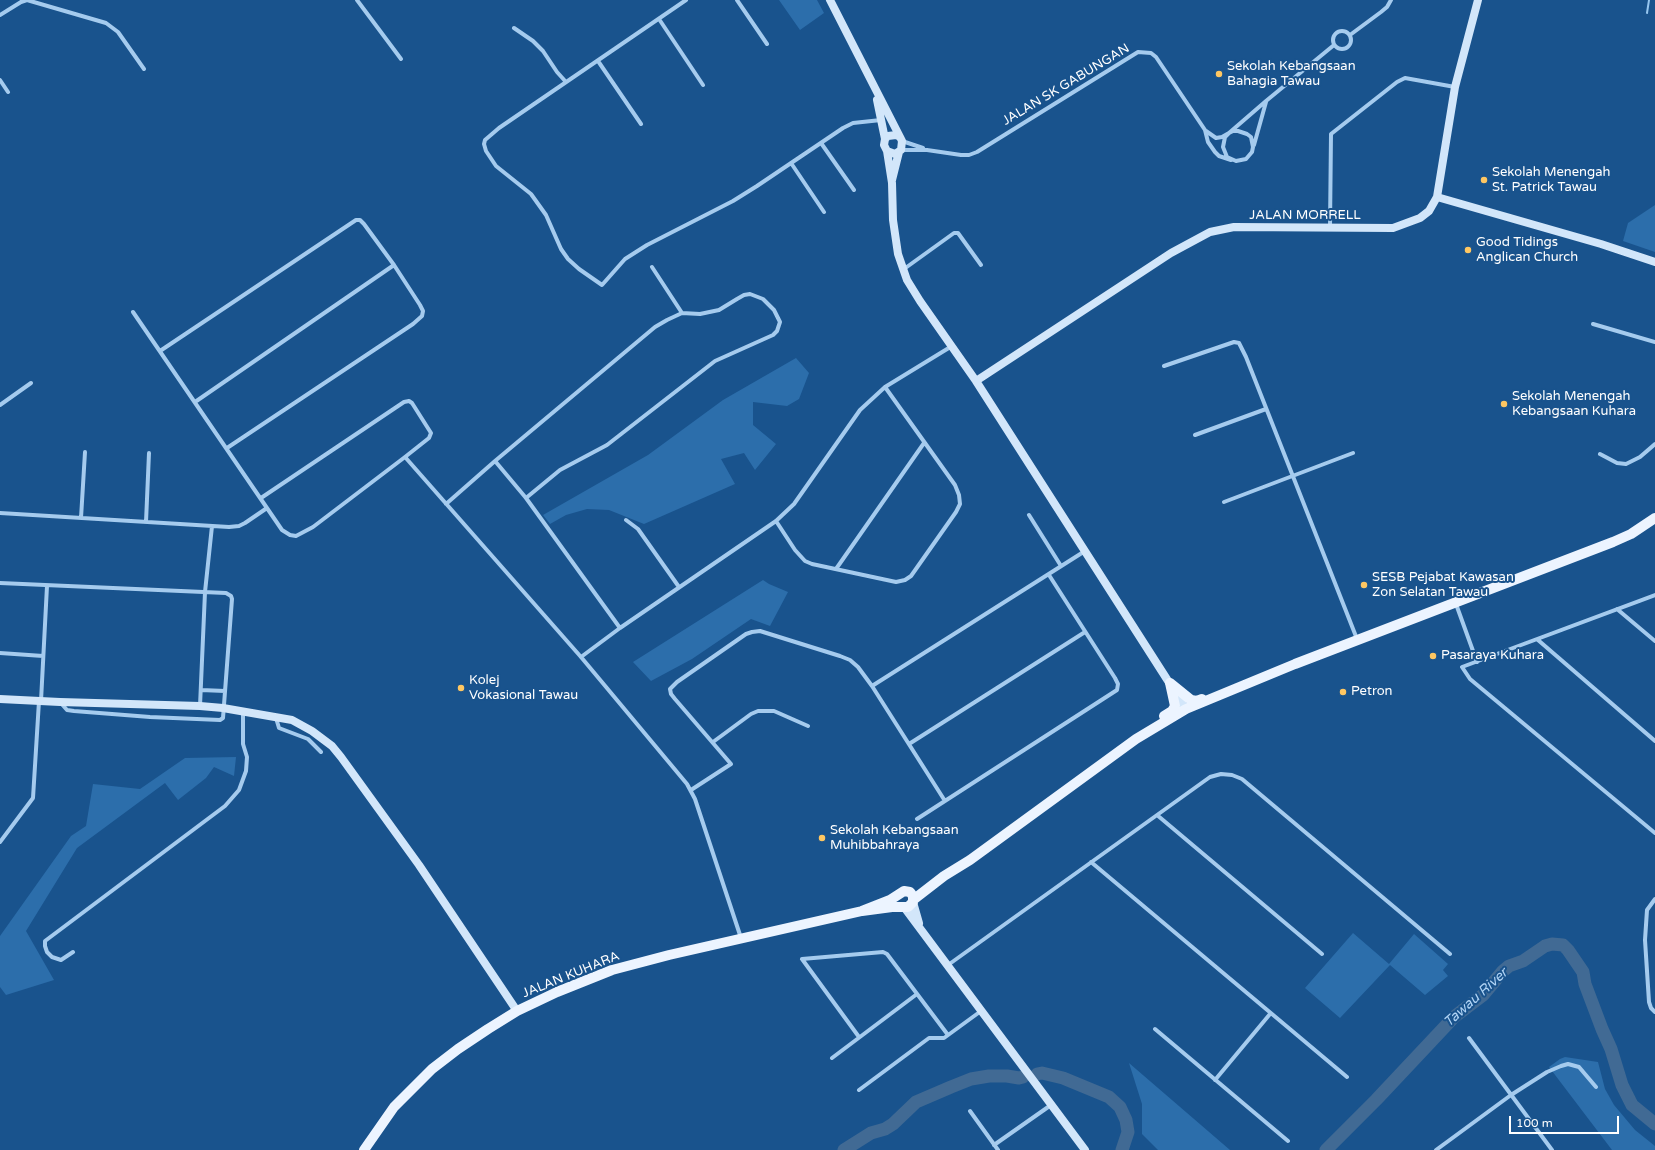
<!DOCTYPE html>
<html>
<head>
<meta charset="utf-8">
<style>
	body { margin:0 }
	#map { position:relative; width:1655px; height:1150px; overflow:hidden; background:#19538d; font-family:"Varela Round",sans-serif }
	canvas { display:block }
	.scale { position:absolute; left:1509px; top:1116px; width:110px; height:18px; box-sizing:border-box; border:2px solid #fff; border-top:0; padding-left:5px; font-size:12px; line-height:14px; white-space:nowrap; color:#fff; -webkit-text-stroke:3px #19538d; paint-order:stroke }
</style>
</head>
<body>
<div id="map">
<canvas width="1655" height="1150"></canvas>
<div class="scale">100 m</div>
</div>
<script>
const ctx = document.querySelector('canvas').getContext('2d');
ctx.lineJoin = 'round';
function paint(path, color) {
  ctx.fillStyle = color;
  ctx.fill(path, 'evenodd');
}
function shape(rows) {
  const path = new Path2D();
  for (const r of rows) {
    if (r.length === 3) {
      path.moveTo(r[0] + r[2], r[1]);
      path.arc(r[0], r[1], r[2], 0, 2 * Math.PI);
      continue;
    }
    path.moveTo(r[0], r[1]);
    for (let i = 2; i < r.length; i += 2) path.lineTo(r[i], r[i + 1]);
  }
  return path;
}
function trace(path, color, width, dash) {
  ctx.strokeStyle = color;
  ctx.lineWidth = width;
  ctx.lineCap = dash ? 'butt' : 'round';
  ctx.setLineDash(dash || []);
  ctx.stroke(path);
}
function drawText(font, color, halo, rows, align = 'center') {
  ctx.font = font + ' "Varela Round",sans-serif';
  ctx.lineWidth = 4;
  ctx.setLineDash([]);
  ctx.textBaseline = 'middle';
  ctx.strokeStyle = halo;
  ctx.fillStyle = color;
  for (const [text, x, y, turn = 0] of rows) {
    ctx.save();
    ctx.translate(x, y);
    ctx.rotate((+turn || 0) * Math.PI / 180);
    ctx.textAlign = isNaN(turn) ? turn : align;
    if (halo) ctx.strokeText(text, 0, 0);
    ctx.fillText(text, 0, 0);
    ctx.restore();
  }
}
paint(shape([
	[779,0,817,0,824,13,800,30],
	[1655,205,1655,252,1623,241,1628,223],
	[796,358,809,373,799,399,787,406,753,402,753,425,776,444,755,470,744,453,721,459,735,484,644,524,609,510,587,509,566,515,550,524,543,515,648,455,723,400],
	[763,580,769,584,788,592,770,626,751,619,692,659,651,681,633,662],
	[236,757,234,776,214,767,206,778,178,800,165,783,77,848,26,931,54,980,6,995,0,987,0,936,71,836,86,826,93,784,140,789,185,758],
	[1353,933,1389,964,1414,934,1448,964,1443,970,1448,976,1425,995,1390,965,1340,1018,1305,988],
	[1565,1057,1598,1062,1605,1089,1614,1105,1635,1130,1655,1146,1655,1150,1612,1150,1549,1067,1560,1059],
	[1129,1063,1230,1150,1158,1150,1142,1134,1142,1104]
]), '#2c6eab');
trace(shape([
	[1647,13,1649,0]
]), '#97c7f0', 2);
trace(shape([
	[1037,1074,1042,1073,1063,1078,1109,1097,1120,1107,1126,1120,1128,1132,1122,1150],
	[844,1150,871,1133,885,1129,893,1124,916,1102,951,1087,971,1079,989,1076,1007,1076,1019,1078,1023,1077],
	[1326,1150,1376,1100,1454,1017,1483,995,1503,971,1509,966,1523,961,1545,946,1552,944,1563,945,1568,950,1583,972,1585,984,1602,1029,1611,1049,1622,1085,1632,1105,1655,1124]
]), '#416a94', 13);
trace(shape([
	[357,0,401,59],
	[686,0,499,128,485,140,484,144,486,151,496,166,531,194,546,215,561,249,568,259,579,269,602,285,625,259,647,245,733,201,757,186,843,128,853,123,881,120],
	[737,0,767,44],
	[0,15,21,2,27,0,106,23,118,32,144,69],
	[659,19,703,85],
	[514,28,533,41,543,51,557,72,566,82],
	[1342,40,9],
	[1350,35,1381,12,1387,7,1391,0],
	[598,61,641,124],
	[0,80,8,92],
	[1206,131,1216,138,1222,137,1229,133,1233,131,1238,131,1247,134,1251,137,1253,147,1252,152,1246,159,1236,161,1227,157,1223,147,1225,137,1229,133,1266,101,1334,45],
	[902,141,923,148],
	[821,143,854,190],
	[1254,145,1266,102],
	[901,150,927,150,961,155,969,155,977,152,1138,52,1151,53,1156,57,1205,130,1208,142,1215,152,1219,156,1231,160],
	[791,163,824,212],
	[1330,227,1331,134,1397,82,1405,78,1455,87],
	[652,267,682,313],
	[904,269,954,233,958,233,981,265],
	[133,312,282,530,290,535,296,536,313,527,405,457,429,438,431,433,412,403,409,401,404,402,261,498],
	[1593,324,1655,342],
	[160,351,356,220,360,220,364,224,394,265,420,305,423,311,422,316,413,324,227,448],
	[1164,366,1234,342,1239,343,1246,357,1357,639],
	[195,402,394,265],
	[0,405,31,383],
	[1195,435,1266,409],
	[1600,454,1617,463,1626,464,1640,457,1655,444],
	[405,457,581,657,687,784,695,799,741,938],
	[495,461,526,498,620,628],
	[1224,502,1353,453],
	[446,504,495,461,655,327,667,320,682,313,700,314,719,310,737,299,744,295,750,294,763,299,774,310,780,322,777,331,773,335,715,361,607,445,560,470,526,498],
	[0,513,229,527,239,526,245,523,267,508],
	[1029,515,1061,566],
	[81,518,85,452],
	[626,520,638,529,679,587],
	[776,521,795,550,805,561,812,564,896,582,905,580,911,576,956,512,960,504,959,495,955,485,885,387],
	[146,522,149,453],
	[836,569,924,443],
	[0,583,226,593,231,596,232,599,223,718,220,720,150,717,74,711,67,710,60,702],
	[1655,595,1462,667,1470,679,1655,833],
	[1456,604,1477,662],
	[1617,609,1655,641],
	[1538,640,1655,741],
	[0,653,43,656],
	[581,657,620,628,776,521,794,504,860,410,885,387,952,346],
	[872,686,1085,551],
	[201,690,225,691],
	[41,701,47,586],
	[200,706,205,592,212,526],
	[276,718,279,728,308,739,321,752],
	[713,742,751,714,758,711,774,711,808,726],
	[909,744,1085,632],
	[691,790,731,764,675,699,671,694,670,689,677,682,746,634,752,632,760,631,840,656,850,660,858,667,872,686,945,801],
	[1157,815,1322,954],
	[917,819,1117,690,1118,684,1115,678,1049,575],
	[0,842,33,798,39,701],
	[1091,862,1347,1077],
	[1655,899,1647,910,1645,940,1649,1002,1651,1008,1655,1012],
	[73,952,61,960,52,957,47,952,45,946,45,941,225,806,239,790,246,771,247,757,243,744,243,711],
	[802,959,883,952,887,954,948,1035],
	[802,959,859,1037],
	[948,965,1210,777,1221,774,1232,775,1242,779,1450,954],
	[1155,1029,1288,1141],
	[1469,1038,1552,1150],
	[832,1058,917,994],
	[1215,1080,1270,1014],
	[859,1090,929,1038,944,1038,981,1011],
	[970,1111,998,1150],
	[994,1145,1051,1105],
	[1436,1150,1511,1095,1547,1072,1561,1066,1568,1064,1579,1067,1596,1087]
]), '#a5cbee', 4);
trace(shape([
	[830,0,900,137],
	[877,100,885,139],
	[887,151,895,154,901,150,902,141,900,137,896,135,888,136,885,139,884,145,887,151,892,183,893,220,898,254,907,280,920,301,976,381,1186,709],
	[892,180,899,152],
	[1437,197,1455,87,1478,0],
	[976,381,1171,253,1210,232,1234,227,1393,228,1420,218,1429,211,1437,197,1601,244,1655,262],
	[0,699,60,702,200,706,223,708,292,720,312,731,332,746,341,757,419,865,517,1011],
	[913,902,919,923],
	[904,907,1085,1150]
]), '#d2e6fa', 8);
trace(shape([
	[1170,683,1191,700,1197,701,1202,699],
	[1164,716,1172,711,1175,706,1170,683],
	[913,900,944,876,970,860,1136,739,1186,709,1295,664,1613,542,1631,534,1655,518],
	[364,1150,394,1107,432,1069,458,1049,488,1029,517,1011,557,992,612,970,669,955,862,911,892,907,908,907,913,902,913,896,910,892,904,891,890,900,862,911]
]), '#ecf4ff', 10);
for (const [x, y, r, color] of [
	[1219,74,4,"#ffc762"],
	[1484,180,4,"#ffc762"],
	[1468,250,4,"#ffc762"],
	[1504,404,4,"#ffc762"],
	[1364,585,4,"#ffc762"],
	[1433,656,4,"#ffc762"],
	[461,688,4,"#ffc762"],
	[1343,692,4,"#ffc762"],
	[822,838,4,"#ffc762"]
]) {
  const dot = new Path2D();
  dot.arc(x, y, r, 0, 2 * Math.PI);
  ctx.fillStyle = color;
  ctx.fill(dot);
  trace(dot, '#19538d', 1.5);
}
drawText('13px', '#fff', '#19538d', [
	["Sekolah Kebangsaan",1227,67],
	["Bahagia Tawau",1227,82],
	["Sekolah Menengah",1492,173],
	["St. Patrick Tawau",1492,188],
	["Good Tidings",1476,243],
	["Anglican Church",1476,258],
	["Sekolah Menengah",1512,397],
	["Kebangsaan Kuhara",1512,412],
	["SESB Pejabat Kawasan",1372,578],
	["Zon Selatan Tawau",1372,593],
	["Pasaraya Kuhara",1441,656],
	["Kolej",469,681],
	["Vokasional Tawau",469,696],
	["Petron",1351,692],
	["Sekolah Kebangsaan",830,831],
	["Muhibbahraya",830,846]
], 'left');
drawText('13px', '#fff', '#19538d', [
	["JALAN SK GABUNGAN",1066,85,-31],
	["JALAN MORRELL",1305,216],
	["JALAN KUHARA",571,975,-22]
]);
drawText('italic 14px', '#b1d4f5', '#19538d', [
	["Tawau River",1476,998,-42]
]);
</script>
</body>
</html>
